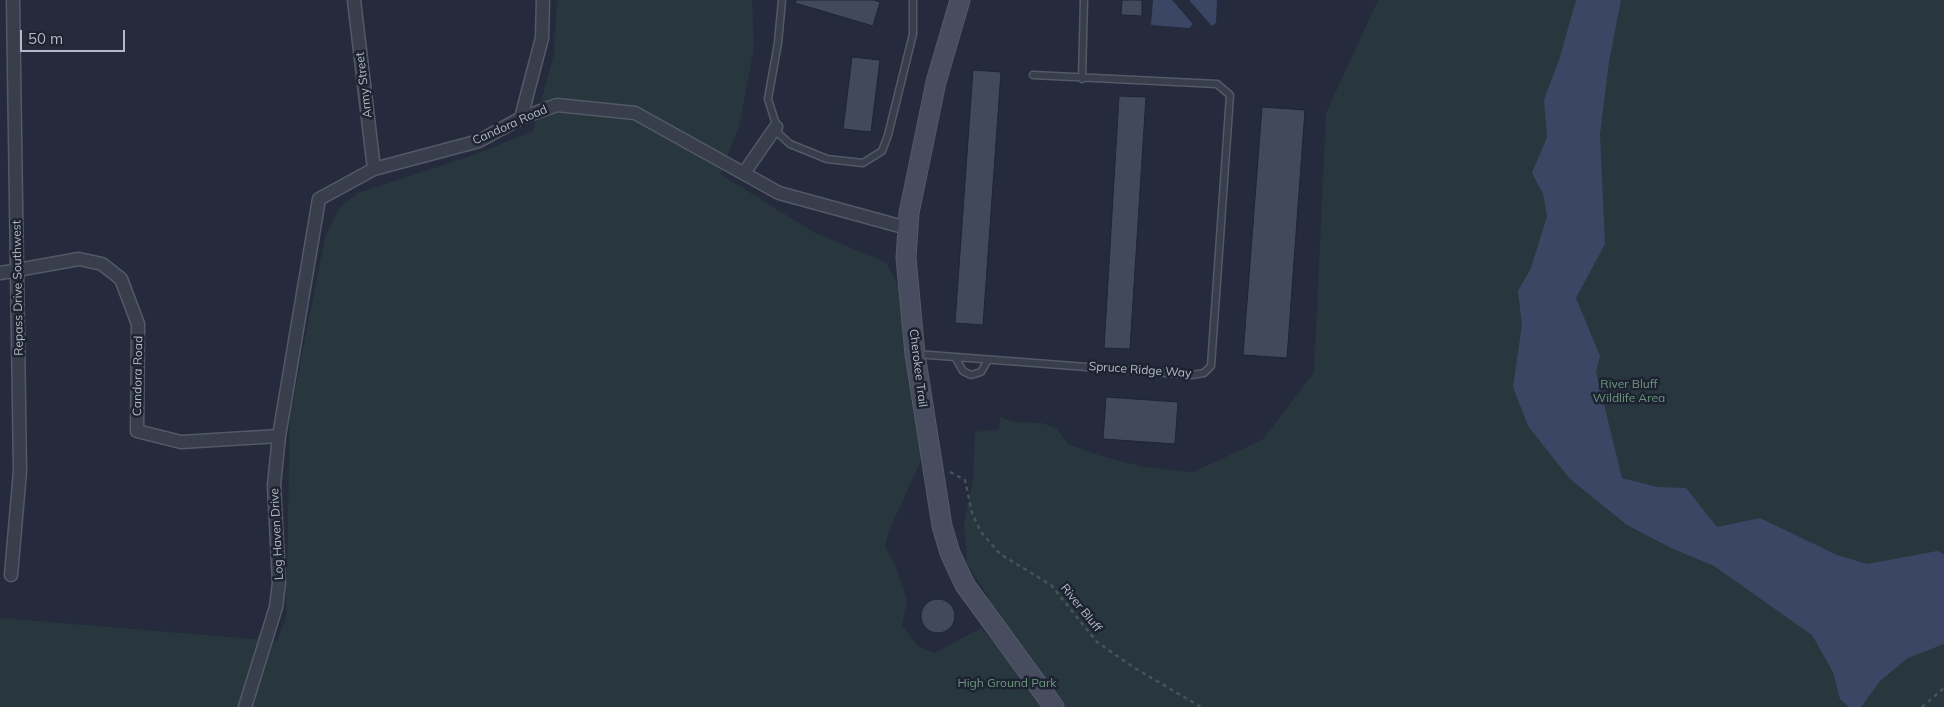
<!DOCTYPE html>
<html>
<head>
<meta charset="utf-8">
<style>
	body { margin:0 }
	#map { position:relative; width:1944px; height:707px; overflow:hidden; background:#252b3c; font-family:Mulish,sans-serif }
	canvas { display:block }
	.scale { position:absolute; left:20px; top:30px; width:105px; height:22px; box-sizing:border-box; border:2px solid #b4b9c7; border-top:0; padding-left:6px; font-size:15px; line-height:18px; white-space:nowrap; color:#b4b9c7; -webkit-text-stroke:4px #1d2331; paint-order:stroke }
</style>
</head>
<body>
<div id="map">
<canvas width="1944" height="707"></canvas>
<div class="scale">50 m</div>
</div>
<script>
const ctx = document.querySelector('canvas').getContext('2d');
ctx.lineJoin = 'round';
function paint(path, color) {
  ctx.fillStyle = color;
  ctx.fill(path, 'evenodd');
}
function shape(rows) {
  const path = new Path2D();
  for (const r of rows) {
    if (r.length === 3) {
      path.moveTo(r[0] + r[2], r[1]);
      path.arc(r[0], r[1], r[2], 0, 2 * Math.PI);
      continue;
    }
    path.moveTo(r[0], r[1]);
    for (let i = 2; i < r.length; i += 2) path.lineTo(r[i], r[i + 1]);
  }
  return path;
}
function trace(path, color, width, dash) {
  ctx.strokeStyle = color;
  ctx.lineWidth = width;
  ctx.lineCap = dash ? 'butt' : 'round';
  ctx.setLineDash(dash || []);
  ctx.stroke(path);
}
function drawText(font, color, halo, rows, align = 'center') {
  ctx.font = font + ' Mulish,sans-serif';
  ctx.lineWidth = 5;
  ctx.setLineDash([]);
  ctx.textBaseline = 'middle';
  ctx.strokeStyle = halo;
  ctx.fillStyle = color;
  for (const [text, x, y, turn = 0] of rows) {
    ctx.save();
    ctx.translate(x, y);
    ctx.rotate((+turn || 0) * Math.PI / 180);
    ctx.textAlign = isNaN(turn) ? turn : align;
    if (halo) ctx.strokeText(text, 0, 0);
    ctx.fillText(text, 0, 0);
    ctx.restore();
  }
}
paint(shape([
	[557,0,752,0,754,48,739,126,720,174,815,233,886,262,901,291,909,373,922,458,890,529,885,546,896,567,907,600,902,625,918,646,934,653,981,628,1002,652,1009,645,986,593,967,564,964,524,973,481,975,432,999,429,1000,417,1013,422,1042,423,1057,429,1068,444,1101,456,1144,467,1193,472,1262,440,1314,373,1326,113,1378,0,1944,0,1944,707,0,707,0,618,277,641,286,617,290,416,325,237,339,208,358,193,468,157,533,131,554,54]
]), '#27373d');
paint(shape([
	[1153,0,1172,0,1193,24,1189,28,1151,25],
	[1189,0,1217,0,1216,23,1212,26],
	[1576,0,1621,0,1609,62,1600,134,1605,244,1576,298,1600,356,1596,372,1622,478,1657,487,1686,488,1717,527,1760,518,1837,555,1867,564,1937,551,1944,554,1944,644,1908,658,1880,681,1861,707,1849,707,1840,699,1833,672,1812,635,1714,566,1671,548,1627,525,1570,479,1528,426,1513,387,1522,325,1518,291,1531,268,1547,216,1543,194,1532,173,1547,137,1544,100,1559,60]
]), '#3b4664');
const building = shape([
	[796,0,874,0,880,2,873,26,795,3,796,0],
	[1122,0,1142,0,1142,16,1121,15,1122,0],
	[852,57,880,60,871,132,843,129,852,57],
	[973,70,1001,72,983,325,955,323,973,70],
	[1119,96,1146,97,1130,349,1104,348,1119,96],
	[1262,107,1305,110,1287,358,1243,355,1262,107],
	[1106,397,1178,402,1175,444,1103,439,1106,397],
	[938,616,17]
]);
paint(building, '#41495b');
trace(building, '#1f2533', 1);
const lane = shape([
	[782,0,778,43,768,99,779,134,790,144,827,159,863,163,882,151,888,135,913,34,913,0],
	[1082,79,1084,0],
	[916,354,1192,375,1204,373,1211,366,1230,95,1217,84,1033,75],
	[955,357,963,371,971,375,981,372,988,360]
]);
const street = shape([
	[354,0,374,169],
	[521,118,542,38,543,0],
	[744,173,776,127],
	[0,273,79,259,102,264,121,279,138,324,137,431,181,442,279,436],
	[11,575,20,471,13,0],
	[245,707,276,607,279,583,274,485,279,436,319,199,374,169,479,141,521,118,557,105,635,113,779,193,907,228]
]);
const secondary = shape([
	[960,0,936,82,909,213,906,258,915,354,942,526,950,553,965,585,1054,707]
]);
trace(lane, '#535967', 9);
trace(street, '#535967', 15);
trace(secondary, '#535967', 21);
trace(shape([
	[950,472,965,480,972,513,981,532,1000,554,1051,585,1097,642,1133,667,1201,707],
	[1922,707,1944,688]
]), '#44545a', 2.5, [4, 4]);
trace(lane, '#383e4c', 6);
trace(street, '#383e4c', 12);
trace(secondary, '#474c5f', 19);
drawText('12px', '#b4b9c7', '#1d2331', [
	["Army Street",364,85,-97],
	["Candora Road",510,125,-24],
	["Repass Drive Southwest",18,288,-91],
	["Cherokee Trail",918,368,83],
	["Spruce Ridge Way",1140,370,4],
	["Candora Road",138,376,-89],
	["Log Haven Drive",277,534,-93],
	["River Bluff",1081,608,51]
]);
drawText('12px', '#6c977c', '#1d2331', [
	["River Bluff",1629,384],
	["Wildlife Area",1629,398],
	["High Ground Park",1007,683]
]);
</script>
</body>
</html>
